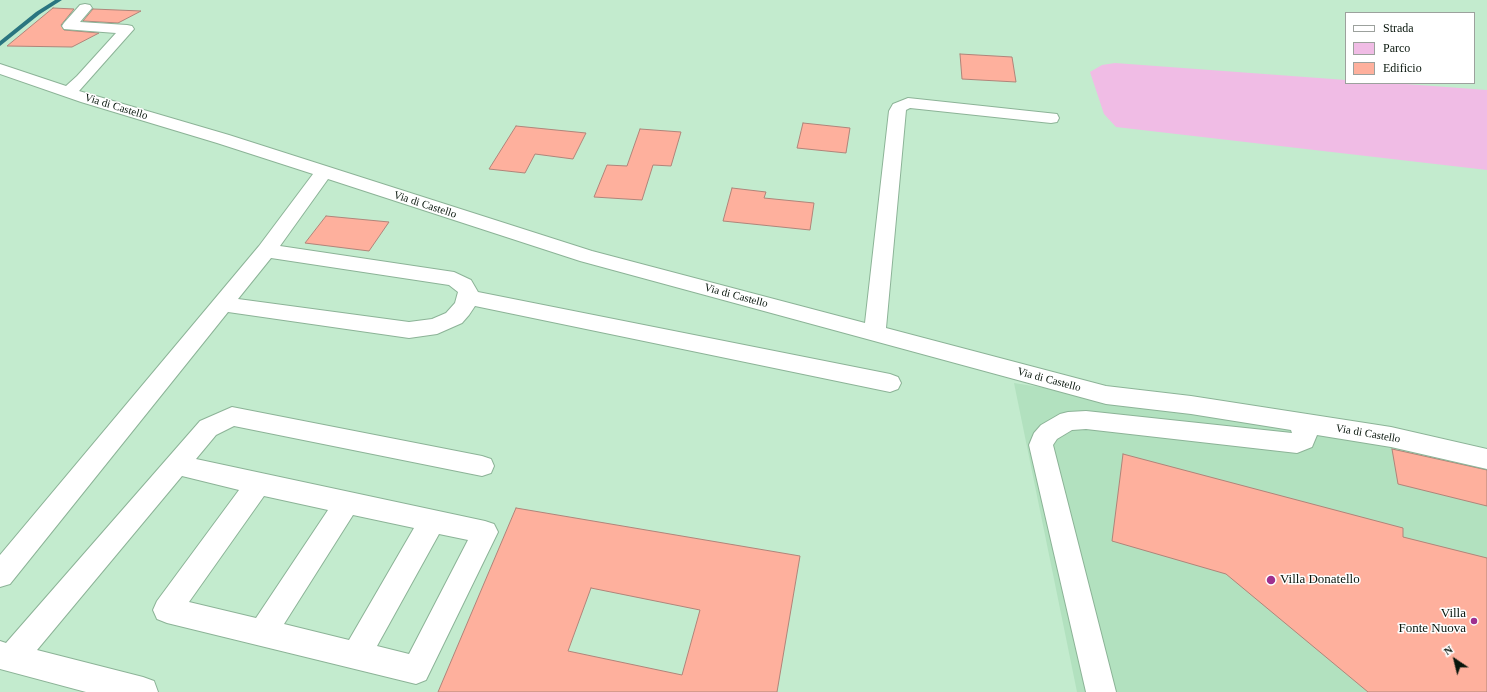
<!DOCTYPE html>
<html>
<head>
<meta charset="utf-8">
<style>
	body { margin:0 }
	#map { position:relative; width:1487px; height:692px; overflow:hidden; background:#c3ebce; font-family:"Times New Roman",serif }
	canvas { display:block }
	.legend { position:absolute; left:1345px; top:12px; width:130px; height:72px; box-sizing:border-box; background:#fff; border:1px solid #9ca19d; margin:0; padding:5px 7px; list-style:none; font-size:12px; color:#07150b }
	.legend li { display:flex; align-items:center; gap:8px; height:20px }
	.legend b { width:20px; border:1px solid #9ca19d }
	.north { position:absolute; left:1435px; top:640px; width:40px; height:40px; -webkit-text-stroke:3px #fff; paint-order:stroke; rotate:325deg; font-size:11px; font-weight:700; line-height:16px; text-align:center; color:#07150b }
	.north::after { content:''; display:block; margin:auto; width:14px; height:18px; background:#07150b; clip-path:polygon(50% 0,100% 100%,50% 72%,0 100%) }
</style>
</head>
<body>
<div id="map">
<canvas width="1487" height="692"></canvas>
<ul class="legend">
<li><b style="height:5px;background:#fff"></b>Strada</li>
<li><b style="height:11px;background:#f0bce5"></b>Parco</li>
<li><b style="height:11px;background:#feb09d"></b>Edificio</li>
</ul>
<div class="north">N</div>
</div>
<script>
const ctx = document.querySelector('canvas').getContext('2d');
ctx.lineJoin = 'round';
function paint(path, color) {
  ctx.fillStyle = color;
  ctx.fill(path, 'evenodd');
}
function shape(rows) {
  const path = new Path2D();
  for (const r of rows) {
    path.moveTo(r[0], r[1]);
    for (let i = 2; i < r.length; i += 2) path.lineTo(r[i], r[i + 1]);
  }
  return path;
}
function trace(path, color, width, dash) {
  ctx.strokeStyle = color;
  ctx.lineWidth = width;
  ctx.lineCap = dash ? 'butt' : 'round';
  ctx.setLineDash(dash || []);
  ctx.stroke(path);
}
function drawText(font, color, halo, rows, align = 'center') {
  ctx.font = font + ' "Times New Roman",serif';
  ctx.lineWidth = 3;
  ctx.setLineDash([]);
  ctx.textBaseline = 'middle';
  ctx.strokeStyle = halo;
  ctx.fillStyle = color;
  for (const [text, x, y, turn = 0] of rows) {
    ctx.save();
    ctx.translate(x, y);
    ctx.rotate((+turn || 0) * Math.PI / 180);
    ctx.textAlign = isNaN(turn) ? turn : align;
    if (halo) ctx.strokeText(text, 0, 0);
    ctx.fillText(text, 0, 0);
    ctx.restore();
  }
}
paint(shape([
	[1014,383,1391,443,1487,468,1487,692,1077,692]
]), '#b2e1bf');
paint(shape([
	[1115,63,1346,80,1346,83,1392,83,1487,90,1487,170,1116,127,1104,114,1090,72,1102,65]
]), '#f0bce5');
paint(shape([
	[55,0,62,0,40,14,0,46,0,41,36,12,55,0]
]), '#2a7580');
const building = shape([
	[53,8,74,9,61,25,64,30,99,33,72,47,7,46,53,8],
	[93,9,141,11,118,23,83,21,93,9],
	[960,54,1012,57,1016,82,962,79,960,54],
	[803,123,850,128,846,153,797,148,803,123],
	[516,126,586,133,573,159,535,154,525,173,489,169,516,126],
	[640,129,681,132,671,166,653,165,642,200,594,197,607,165,627,166,640,129],
	[732,188,766,192,764,198,814,203,810,230,723,221,732,188],
	[326,216,389,222,369,251,305,243,326,216],
	[1392,449,1487,470,1487,506,1398,484,1392,449],
	[1123,454,1403,528,1403,537,1487,558,1487,692,1368,692,1226,574,1112,541,1123,454],
	[516,508,800,556,777,692,438,692,516,508],
	[591,588,700,610,682,675,568,651,591,588]
]);
paint(building, '#feb09d');
trace(building, '#b08479', 1);
const minor = shape([
	[85,4,90,5,92,8,80,22,127,25,132,26,134,29,79,91,229,135,592,251,865,323,889,111,893,104,908,98,1057,114,1059,118,1057,122,1051,123,910,108,906,110,886,328,1106,386,1191,396,1391,427,1487,449,1487,469,1391,447,1317,435,1312,447,1297,453,1086,429,1072,430,1057,439,1053,445,1116,692,1086,692,1029,445,1034,433,1041,425,1060,414,1068,412,1086,411,1292,433,1291,430,1191,414,1106,404,580,261,328,179,280,246,454,272,471,280,478,292,890,374,898,377,901,383,898,389,890,392,475,306,469,315,462,323,437,334,409,338,228,312,10,584,0,587,0,555,259,246,313,174,217,143,81,102,0,74,0,64,66,86,77,76,116,33,64,29,62,26,64,23,80,5,85,4],
	[271,258,449,285,458,292,455,303,446,313,432,319,409,322,238,299,271,258],
	[232,407,482,456,491,459,494,466,491,473,482,476,234,426,216,435,196,459,485,521,494,524,498,532,426,680,416,684,167,623,157,619,153,610,157,601,239,490,182,476,37,650,143,677,154,681,158,692,86,692,0,669,0,641,6,643,200,421,232,407],
	[264,496,328,510,256,618,189,602,264,496],
	[353,515,414,528,349,640,284,624,353,515],
	[439,534,468,540,409,654,377,646,439,534]
]);
trace(minor, '#8cb397', 2);
paint(minor, '#fff');
for (const [x, y, r, color] of [
	[1271,580,5,"#9e308f"],
	[1474,621,4,"#9e308f"]
]) {
  const dot = new Path2D();
  dot.arc(x, y, r, 0, 2 * Math.PI);
  ctx.fillStyle = color;
  ctx.fill(dot);
  trace(dot, '#fff', 1.5);
}
drawText('11px', '#07150b', '#fff', [
	["Via di Castello",116,107,17],
	["Via di Castello",425,205,18],
	["Via di Castello",736,296,15],
	["Via di Castello",1049,380,15],
	["Via di Castello",1368,434,10]
]);
drawText('13px', '#07150b', '#fff', [
	["Villa Donatello",1280,580],
	["Villa",1466,614,"right"],
	["Fonte Nuova",1466,629,"right"]
], 'left');
</script>
</body>
</html>
